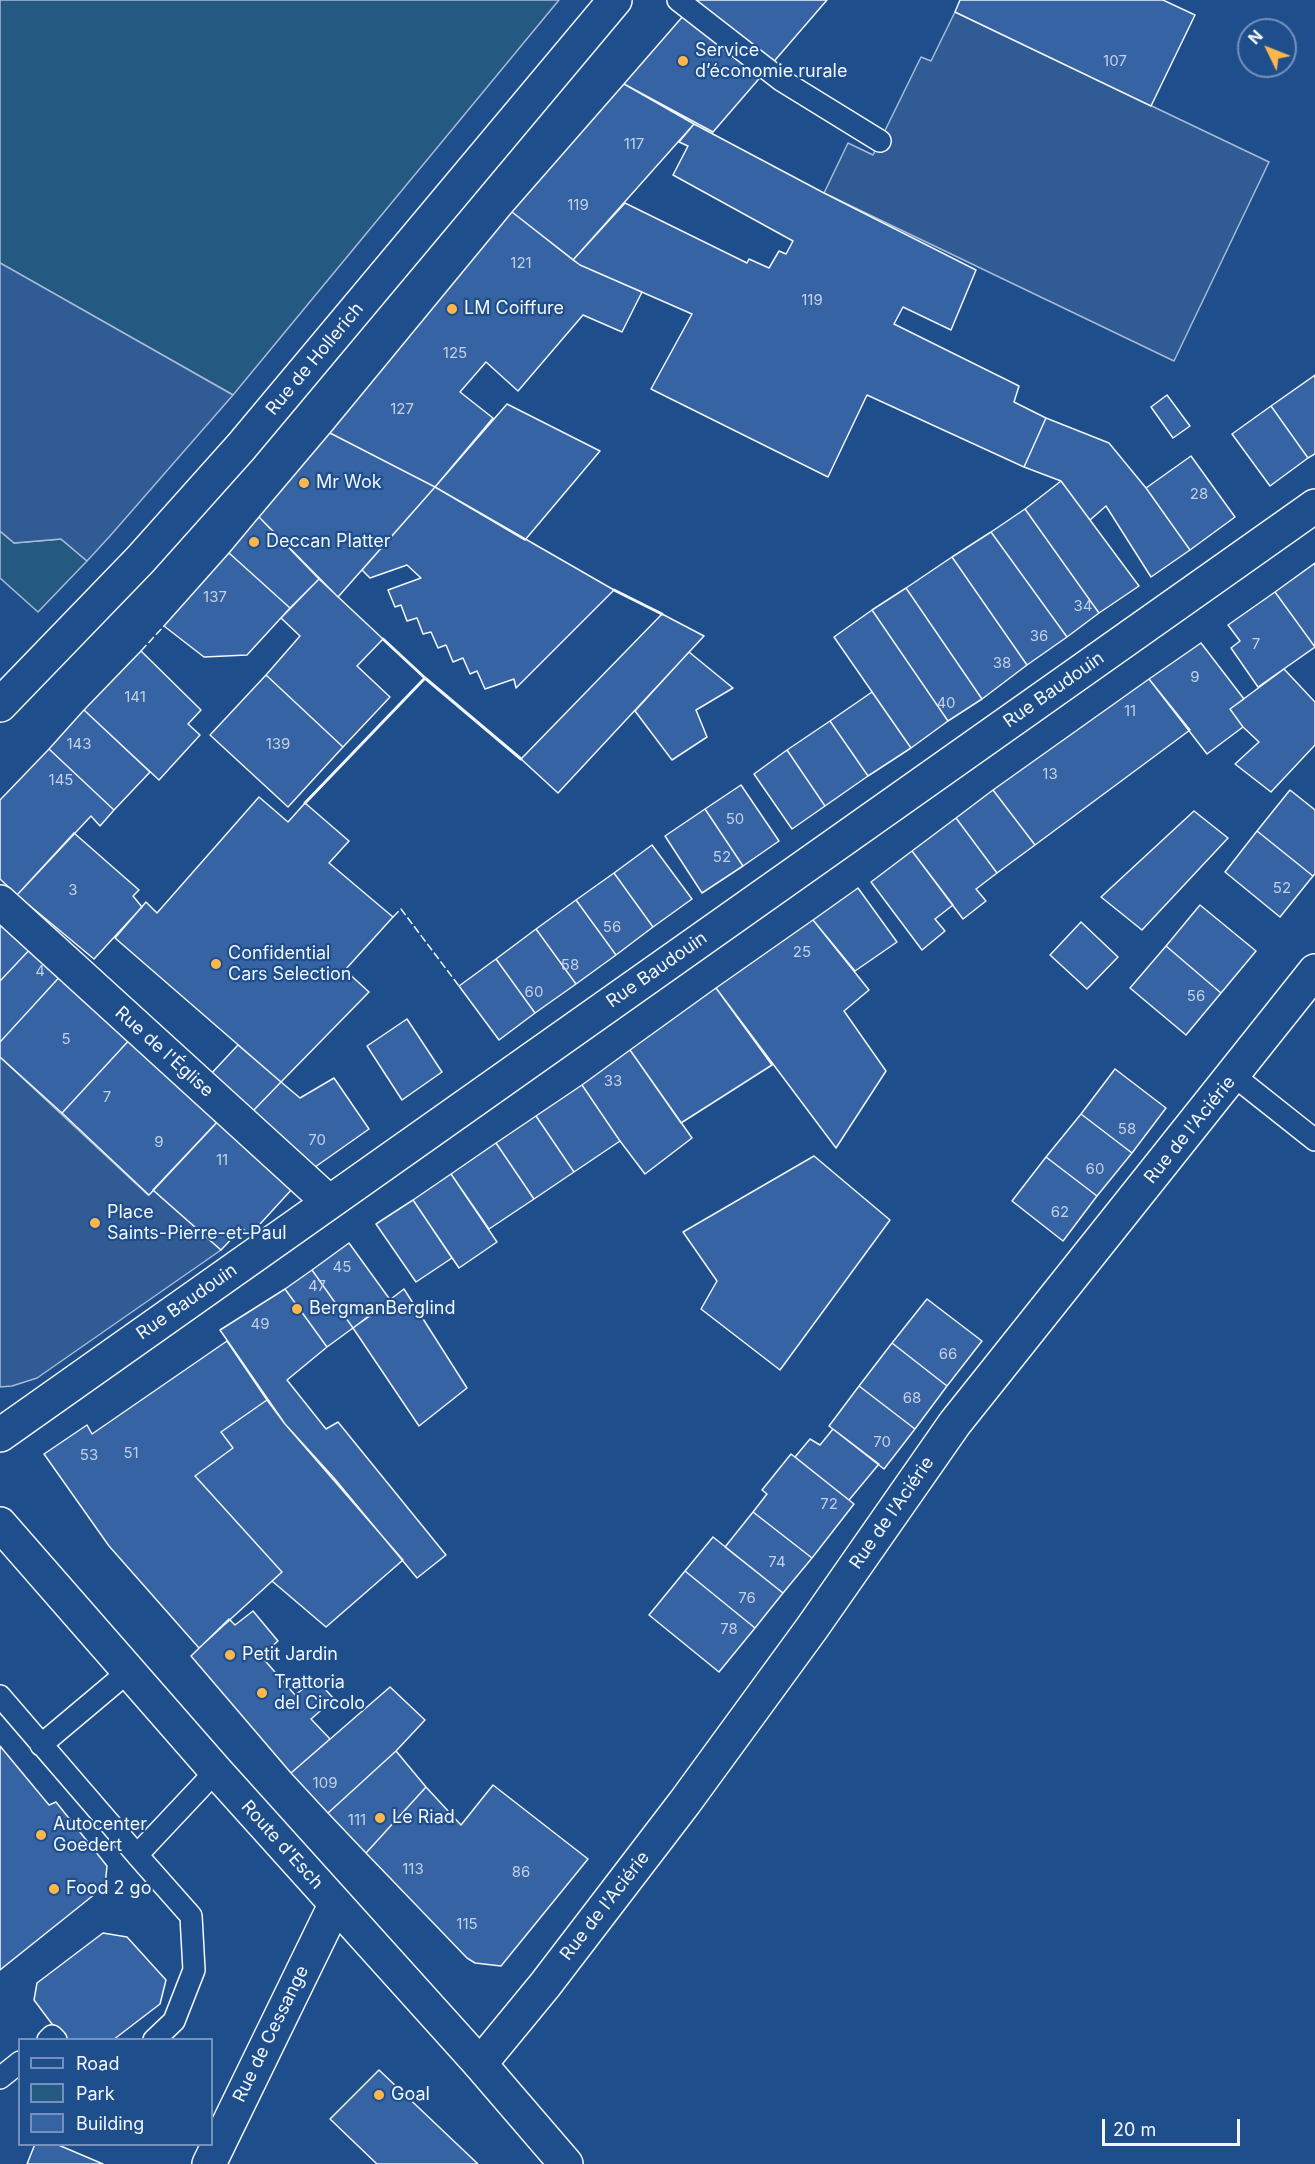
<!DOCTYPE html>
<html>
<head>
<meta charset="utf-8">
<style>
	body { margin:0 }
	#map { position:relative; width:1315px; height:2164px; overflow:hidden; background:#1f4e8c; font-family:Inter,sans-serif }
	canvas { display:block }
	.legend { position:absolute; left:18px; top:2038px; width:195px; height:108px; box-sizing:border-box; background:#1f4e8c; border:2px solid #7391ba; margin:0; padding:8px 10px; list-style:none; font-size:18px; color:#f2f6ff }
	.legend li { display:flex; align-items:center; gap:12px; height:30px }
	.legend b { width:30px; border:2px solid #7391ba }
	.north { position:absolute; left:1237px; top:18px; width:60px; height:60px; box-sizing:border-box; background:#1f4e8c; border:2px solid #7391ba; border-radius:50%; rotate:313deg; font-size:16px; font-weight:700; line-height:24px; text-align:center; color:#f2f6ff }
	.north::after { content:''; display:block; margin:auto; width:21px; height:27px; background:#ffb74d; clip-path:polygon(50% 0,100% 100%,50% 72%,0 100%) }
	.scale { position:absolute; left:1102px; top:2119px; width:138px; height:27px; box-sizing:border-box; border:3px solid #f2f6ff; border-top:0; padding-left:8px; font-size:18px; line-height:21px; white-space:nowrap; color:#f2f6ff; -webkit-text-stroke:4px #1f4e8c; paint-order:stroke }
</style>
</head>
<body>
<div id="map">
<canvas width="1315" height="2164"></canvas>
<ul class="legend">
<li><b style="height:8px;background:#1f4e8c"></b>Road</li>
<li><b style="height:16px;background:#245a82"></b>Park</li>
<li><b style="height:16px;background:#3563a3"></b>Building</li>
</ul>
<div class="north">N</div>
<div class="scale">20 m</div>
</div>
<script>
const ctx = document.querySelector('canvas').getContext('2d');
ctx.lineJoin = 'round';
function paint(path, color) {
  ctx.fillStyle = color;
  ctx.fill(path, 'evenodd');
}
function shape(rows) {
  const path = new Path2D();
  for (const r of rows) {
    path.moveTo(r[0], r[1]);
    for (let i = 2; i < r.length; i += 2) path.lineTo(r[i], r[i + 1]);
  }
  return path;
}
function trace(path, color, width, dash) {
  ctx.strokeStyle = color;
  ctx.lineWidth = width;
  ctx.lineCap = dash ? 'butt' : 'round';
  ctx.setLineDash(dash || []);
  ctx.stroke(path);
}
function drawText(font, color, halo, rows, align = 'center') {
  ctx.font = font + ' Inter,sans-serif';
  ctx.lineWidth = 4.5;
  ctx.setLineDash([]);
  ctx.textBaseline = 'middle';
  ctx.strokeStyle = halo;
  ctx.fillStyle = color;
  for (const [text, x, y, turn = 0] of rows) {
    ctx.save();
    ctx.translate(x, y);
    ctx.rotate((+turn || 0) * Math.PI / 180);
    ctx.textAlign = isNaN(turn) ? turn : align;
    if (halo) ctx.strokeText(text, 0, 0);
    ctx.fillText(text, 0, 0);
    ctx.restore();
  }
}
const green = shape([
	[0,0,559,0,233,395,0,263,0,0],
	[0,531,14,543,61,539,87,561,38,612,0,578,0,531]
]);
paint(green, '#245a82');
trace(green, '#a8bbd7', 1.5);
const parking = shape([
	[955,12,1269,162,1174,361,824,193,848,143,873,155,921,57,931,61,955,12],
	[0,263,233,395,110,536,87,561,61,539,14,543,0,531,0,263],
	[0,1057,148,1195,153,1190,221,1250,37,1378,12,1386,0,1387,0,1057]
]);
paint(parking, '#305b95');
trace(parking, '#a8bbd7', 1.5);
const building = shape([
	[697,0,827,0,713,132,624,84,697,0],
	[960,0,1163,0,1195,15,1151,106,955,12,960,0],
	[624,84,694,124,573,260,512,212,624,84],
	[694,124,824,193,976,270,951,330,903,307,894,324,1019,386,1014,402,1046,418,1024,467,867,395,828,477,651,389,692,314,580,265,573,260,625,203,747,263,749,259,769,268,779,251,786,254,793,241,673,175,688,146,679,142,694,124],
	[512,212,580,265,642,292,622,332,583,315,518,391,486,362,460,392,493,418,435,487,330,433,512,212],
	[1315,375,1315,454,1308,458,1271,406,1315,375],
	[1167,395,1190,426,1173,438,1151,407,1167,395],
	[507,404,600,451,525,540,435,487,507,404],
	[1271,406,1308,458,1270,486,1232,434,1271,406],
	[1046,418,1109,443,1146,488,1190,550,1151,577,1106,506,1090,520,1061,481,1024,467,1046,418],
	[330,433,435,487,338,597,259,517,330,433],
	[1191,456,1235,517,1190,550,1146,488,1191,456],
	[1061,481,1139,586,1099,613,1025,509,1061,481],
	[435,487,614,590,516,688,514,679,485,689,477,671,470,674,463,658,453,662,446,645,438,648,431,632,423,634,417,618,407,621,401,605,395,607,388,590,421,578,407,565,370,578,362,570,435,487],
	[1025,509,1099,613,1067,637,991,532,1025,509],
	[259,517,319,579,290,608,229,553,259,517],
	[991,532,1067,637,1027,665,952,557,991,532],
	[229,553,290,608,247,655,204,657,164,626,229,553],
	[952,557,1027,665,982,699,906,588,952,557],
	[1315,563,1315,647,1275,592,1315,563],
	[319,579,383,639,357,666,390,697,343,747,266,675,300,636,281,618,319,579],
	[906,588,982,699,948,721,872,610,906,588],
	[1275,592,1315,647,1258,687,1231,648,1240,641,1228,625,1275,592],
	[872,610,948,721,911,748,834,637,872,610],
	[662,614,704,636,558,793,521,759,662,614],
	[1201,643,1244,699,1230,709,1243,727,1207,754,1149,679,1201,643],
	[141,651,201,710,188,724,200,735,159,780,84,710,141,651],
	[689,652,733,688,696,710,707,737,672,760,635,711,689,652],
	[1284,669,1315,702,1315,745,1271,792,1235,764,1259,742,1243,727,1230,709,1284,669],
	[266,675,343,747,288,807,210,735,266,675],
	[1149,679,1190,730,1035,845,993,790,1149,679],
	[872,692,911,748,868,776,830,721,872,692],
	[84,710,150,772,114,810,49,749,84,710],
	[830,721,868,776,825,806,787,750,830,721],
	[49,749,114,810,100,826,91,816,17,895,0,879,0,800,49,749],
	[787,750,825,806,792,829,754,774,787,750],
	[741,785,779,841,743,866,705,809,741,785],
	[993,790,1035,845,997,873,956,818,993,790],
	[1290,790,1315,810,1315,874,1313,876,1257,831,1290,790],
	[259,797,288,822,305,803,349,841,329,863,393,917,345,970,369,992,281,1082,115,938,146,902,157,913,259,797],
	[705,809,743,866,702,893,665,836,705,809],
	[1194,811,1228,838,1142,930,1101,897,1194,811],
	[956,818,997,873,976,889,986,901,963,919,912,851,956,818],
	[1257,831,1313,876,1280,917,1225,872,1257,831],
	[74,833,139,890,133,896,142,907,94,959,17,895,74,833],
	[652,845,692,899,653,927,614,873,652,845],
	[912,851,953,905,935,919,945,931,922,950,871,882,912,851],
	[614,873,653,927,616,955,576,900,614,873],
	[858,888,897,942,855,971,813,920,858,888],
	[576,900,616,955,576,984,536,929,576,900],
	[1200,905,1256,951,1221,993,1166,946,1200,905],
	[0,914,34,945,0,981,0,914],
	[813,920,869,990,844,1011,886,1071,836,1148,716,988,813,920],
	[1081,922,1118,957,1087,989,1050,955,1081,922],
	[536,929,576,984,535,1013,496,959,536,929],
	[34,945,65,971,0,1042,0,981,34,945],
	[1166,946,1221,993,1186,1035,1130,988,1166,946],
	[496,959,535,1013,499,1040,459,986,496,959],
	[65,971,133,1036,62,1113,0,1057,0,1042,65,971],
	[716,988,772,1065,681,1123,630,1050,716,988],
	[407,1019,442,1072,402,1100,367,1046,407,1019],
	[133,1036,222,1117,149,1195,62,1113,133,1036],
	[238,1045,281,1082,250,1114,208,1077,238,1045],
	[630,1050,692,1138,645,1174,620,1141,582,1085,630,1050],
	[1115,1069,1166,1108,1132,1153,1081,1114,1115,1069],
	[334,1078,369,1129,308,1172,250,1114,281,1082,300,1098,334,1078],
	[582,1085,620,1141,574,1172,536,1116,582,1085],
	[1081,1114,1132,1153,1097,1196,1046,1157,1081,1114],
	[536,1116,574,1172,534,1199,496,1143,536,1116],
	[218,1121,293,1188,250,1235,242,1228,221,1250,153,1190,218,1121],
	[496,1143,534,1199,489,1229,451,1174,496,1143],
	[814,1156,890,1220,780,1370,701,1309,717,1281,683,1232,814,1156],
	[1046,1157,1097,1196,1063,1241,1012,1201,1046,1157],
	[451,1174,497,1242,459,1268,413,1200,451,1174],
	[413,1200,452,1258,416,1282,376,1224,413,1200],
	[349,1243,391,1301,353,1328,312,1270,349,1243],
	[312,1270,353,1328,327,1347,285,1289,312,1270],
	[285,1289,327,1347,287,1380,326,1429,338,1422,446,1555,417,1578,334,1478,285,1424,220,1330,285,1289],
	[404,1289,467,1388,419,1426,353,1328,404,1289],
	[927,1299,982,1341,947,1386,892,1343,927,1299],
	[227,1341,267,1400,221,1432,233,1448,195,1476,282,1572,199,1648,109,1546,44,1454,87,1425,92,1434,227,1341],
	[892,1343,947,1386,915,1429,859,1386,892,1343],
	[859,1386,915,1429,884,1469,829,1426,859,1386],
	[267,1400,285,1424,403,1560,326,1627,272,1581,282,1572,195,1476,233,1448,221,1432,267,1400],
	[833,1429,879,1464,849,1500,795,1457,810,1439,820,1445,833,1429],
	[791,1454,854,1504,812,1558,753,1512,767,1494,762,1490,791,1454],
	[753,1512,812,1558,783,1593,725,1547,753,1512],
	[713,1537,783,1593,755,1628,685,1571,713,1537],
	[685,1571,755,1628,719,1672,649,1615,685,1571],
	[253,1611,278,1641,261,1656,295,1695,316,1679,334,1699,311,1719,330,1739,291,1773,191,1656,229,1619,235,1625,253,1611],
	[390,1687,425,1720,396,1751,328,1813,291,1773,390,1687],
	[0,1746,49,1805,56,1802,107,1866,105,1886,0,1970,0,1746],
	[396,1751,426,1787,366,1853,328,1813,396,1751],
	[493,1785,588,1859,501,1966,475,1963,467,1958,366,1853,426,1787,461,1825,493,1785],
	[103,1933,127,1937,166,1980,160,2004,113,2040,64,2040,34,2000,37,1983,103,1933],
	[379,2070,478,2164,377,2164,330,2119,379,2070],
	[35,2144,56,2144,103,2164,27,2164,35,2144]
]);
paint(building, '#3563a3');
trace(building, '#f2f6ff', 1.5);
const lane = shape([
	[678,0,781,80,880,141],
	[1233,1075,1315,1140],
	[0,1696,137,1855],
	[41,1745,129,1671],
	[48,2040,52,2036,56,2040],
	[154,2040,174,2021,194,1970,191,1916,137,1855,216,1771],
	[0,2078,20,2062]
]);
const street = shape([
	[0,902,329,1202],
	[0,1435,1315,506],
	[480,2064,545,1985,685,1802,812,1628,955,1423,1315,971]
]);
const secondary = shape([
	[209,2164,335,1905]
]);
const primary = shape([
	[0,705,140,560,241,447,615,0],
	[0,1524,216,1771,480,2064,566,2164]
]);
trace(lane, '#f2f6ff', 24);
trace(street, '#f2f6ff', 36);
trace(secondary, '#f2f6ff', 36);
trace(primary, '#f2f6ff', 36);
trace(lane, '#1f4e8c', 21);
trace(street, '#1f4e8c', 33);
trace(secondary, '#1f4e8c', 33);
trace(primary, '#1f4e8c', 33);
trace(shape([
	[141,651,164,626],
	[393,917,401,909,459,986]
]), '#f2f6ff', 1.5, [8, 3]);
trace(shape([
	[614,590,662,614],
	[425,678,521,759],
	[305,803,425,678,383,639]
]), '#f2f6ff', 3);
for (const [x, y, r, color] of [
	[683,61,6,"#ffb74d"],
	[452,309,6,"#ffb74d"],
	[304,483,6,"#ffb74d"],
	[254,542,6,"#ffb74d"],
	[216,964,6,"#ffb74d"],
	[95,1223,6,"#ffb74d"],
	[297,1309,6,"#ffb74d"],
	[230,1655,6,"#ffb74d"],
	[262,1693,6,"#ffb74d"],
	[380,1818,6,"#ffb74d"],
	[41,1835,6,"#ffb74d"],
	[54,1889,6,"#ffb74d"],
	[379,2095,6,"#ffb74d"]
]) {
  const dot = new Path2D();
  dot.arc(x, y, r, 0, 2 * Math.PI);
  ctx.fillStyle = color;
  ctx.fill(dot);
  trace(dot, '#1f4e8c', 2);
}
drawText('15px', '#c3d1e8', null, [
	["107",1115,61],
	["117",634,144],
	["119",578,205],
	["121",521,263],
	["119",812,300],
	["125",455,353],
	["127",402,409],
	["28",1199,494],
	["137",215,597],
	["34",1083,606],
	["36",1039,636],
	["7",1256,644],
	["38",1002,663],
	["9",1195,677],
	["141",135,697],
	["40",946,703],
	["11",1130,711],
	["143",79,744],
	["139",278,744],
	["13",1050,774],
	["145",61,780],
	["50",735,819],
	["52",722,857],
	["52",1282,888],
	["3",73,890],
	["56",612,927],
	["25",802,952],
	["58",570,965],
	["4",40,971],
	["60",534,992],
	["56",1196,996],
	["5",66,1039],
	["33",613,1081],
	["7",107,1097],
	["58",1127,1129],
	["70",317,1140],
	["9",159,1142],
	["11",222,1160],
	["60",1095,1169],
	["62",1060,1212],
	["45",342,1267],
	["47",317,1286],
	["49",260,1324],
	["66",948,1354],
	["68",912,1398],
	["70",882,1442],
	["51",131,1453],
	["53",89,1455],
	["72",829,1504],
	["74",777,1562],
	["76",747,1598],
	["78",729,1629],
	["109",325,1783],
	["111",357,1820],
	["113",413,1869],
	["86",521,1872],
	["115",467,1924]
]);
drawText('18px', '#f2f6ff', '#1f4e8c', [
	["Service",695,51],
	["d’économie rurale",695,72],
	["LM Coiffure",464,309],
	["Mr Wok",316,483],
	["Deccan Platter",266,542],
	["Confidential",228,954],
	["Cars Selection",228,975],
	["Place",107,1213],
	["Saints-Pierre-et-Paul",107,1234],
	["BergmanBerglind",309,1309],
	["Petit Jardin",242,1655],
	["Trattoria",274,1683],
	["del Circolo",274,1704],
	["Le Riad",392,1818],
	["Autocenter",53,1825],
	["Goedert",53,1846],
	["Food 2 go",66,1889],
	["Goal",391,2095]
], 'left');
drawText('18px', '#f2f6ff', '#1f4e8c', [
	["Rue de Hollerich",315,359,-50],
	["Rue Baudouin",1054,690,-35],
	["Rue Baudouin",657,970,-35],
	["Rue de l'Église",164,1052,42],
	["Rue de l'Aciérie",1190,1130,-51],
	["Rue Baudouin",187,1302,-35],
	["Rue de l'Aciérie",892,1513,-55],
	["Route d'Esch",282,1845,48],
	["Rue de l'Aciérie",605,1906,-52],
	["Rue de Cessange",271,2034,-64]
]);
</script>
</body>
</html>
